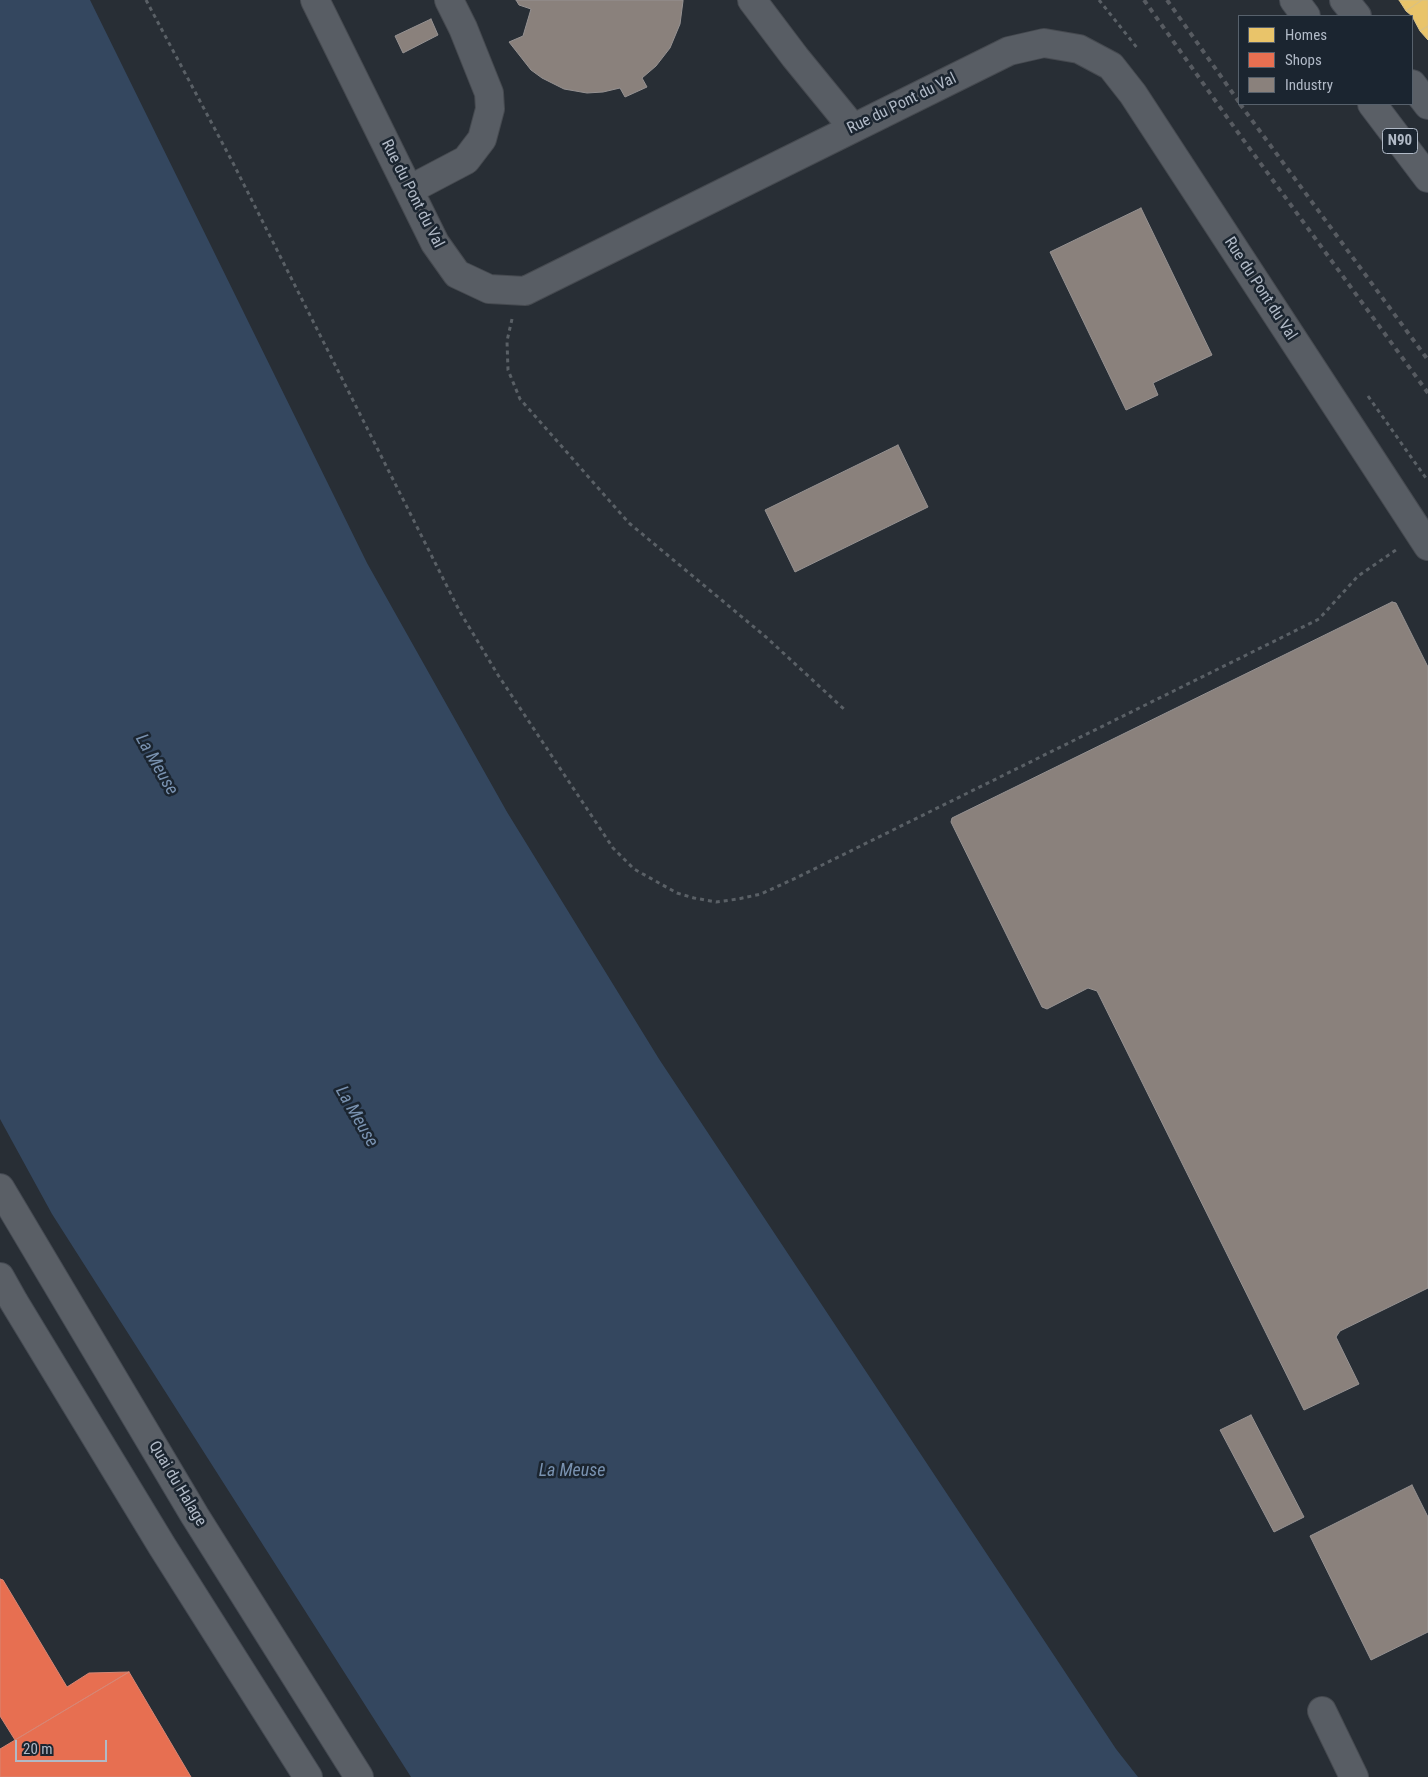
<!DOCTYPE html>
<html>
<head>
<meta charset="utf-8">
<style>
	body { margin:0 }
	#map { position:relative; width:1428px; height:1777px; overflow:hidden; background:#282e35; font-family:"Roboto Condensed",sans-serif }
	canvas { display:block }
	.legend { position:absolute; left:1238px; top:15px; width:175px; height:90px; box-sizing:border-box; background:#1b2530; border:1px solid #57616c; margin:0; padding:6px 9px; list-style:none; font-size:15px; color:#b1bac7 }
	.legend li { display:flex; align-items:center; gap:10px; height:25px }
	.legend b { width:25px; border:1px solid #57616c }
	.scale { position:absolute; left:15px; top:1740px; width:92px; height:22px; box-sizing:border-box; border:2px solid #b1bac7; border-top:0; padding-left:6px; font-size:15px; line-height:18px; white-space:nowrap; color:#b1bac7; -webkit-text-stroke:4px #1b2530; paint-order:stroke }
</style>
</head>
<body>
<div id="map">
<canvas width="1428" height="1777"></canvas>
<ul class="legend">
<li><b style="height:14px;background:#e9c46a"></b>Homes</li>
<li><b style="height:14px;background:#e76f51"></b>Shops</li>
<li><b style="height:14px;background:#8a817c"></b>Industry</li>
</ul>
<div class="scale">20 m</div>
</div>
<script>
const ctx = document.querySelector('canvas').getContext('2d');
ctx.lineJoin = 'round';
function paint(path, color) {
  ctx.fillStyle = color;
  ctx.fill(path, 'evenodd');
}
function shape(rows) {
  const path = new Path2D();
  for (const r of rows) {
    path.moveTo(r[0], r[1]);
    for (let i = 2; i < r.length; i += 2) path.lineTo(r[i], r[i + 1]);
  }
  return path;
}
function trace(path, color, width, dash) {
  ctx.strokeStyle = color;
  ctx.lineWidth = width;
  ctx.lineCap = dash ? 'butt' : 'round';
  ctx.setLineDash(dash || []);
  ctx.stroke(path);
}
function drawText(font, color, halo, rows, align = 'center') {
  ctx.font = font + ' "Roboto Condensed",sans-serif';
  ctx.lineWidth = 5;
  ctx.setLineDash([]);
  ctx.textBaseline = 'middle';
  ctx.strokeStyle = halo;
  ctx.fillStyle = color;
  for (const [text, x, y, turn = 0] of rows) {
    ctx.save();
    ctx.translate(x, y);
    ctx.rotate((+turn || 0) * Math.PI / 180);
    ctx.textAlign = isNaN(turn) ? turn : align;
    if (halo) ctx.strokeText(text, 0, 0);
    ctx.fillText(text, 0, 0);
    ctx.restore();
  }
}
paint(shape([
	[0,0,90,0,367,563,507,812,659,1059,1116,1749,1138,1777,411,1777,52,1214,0,1119]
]), '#34475f');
const homes = shape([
	[1399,0,1422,0,1406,11,1399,0],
	[1422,0,1428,0,1428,26,1420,31,1412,16,1406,11,1422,0],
	[1428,26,1428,40,1420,31,1428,26]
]);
paint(homes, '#e9c46a');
trace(homes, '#d8c186', 1);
const shops = shape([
	[0,1579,3,1580,67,1687,89,1673,129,1672,15,1740,0,1716,0,1579],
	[129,1672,191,1777,0,1777,0,1749,129,1672]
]);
paint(shops, '#e76f51');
trace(shops, '#d78674', 1);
const industry = shape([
	[516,0,683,0,683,1,680,24,670,48,656,66,642,78,647,87,625,97,620,88,603,92,587,93,564,89,542,78,531,70,509,42,523,36,531,9,519,5,516,0],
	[431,19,438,35,403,53,395,36,431,19],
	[1141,208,1212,355,1153,383,1158,395,1126,410,1050,252,1141,208],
	[898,445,928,507,795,572,765,510,898,445],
	[1392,602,1396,603,1428,667,1428,1288,1340,1331,1336,1337,1359,1384,1304,1410,1097,991,1088,988,1047,1009,1042,1007,951,822,952,818,1392,602],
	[1251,1415,1304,1517,1274,1532,1220,1430,1251,1415],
	[1412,1485,1428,1517,1428,1632,1371,1660,1310,1536,1412,1485]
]);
paint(industry, '#8a817c');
trace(industry, '#969292', 1);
const minor = shape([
	[315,0,435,243,457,274,489,289,525,291,1009,51,1044,43,1079,49,1111,66,1133,94,1428,546],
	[752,0,795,57,853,128],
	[409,190,466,160,482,139,490,109,489,93,463,28,449,0],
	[1322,1711,1354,1777]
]);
const major = shape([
	[1294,0,1306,16],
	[1344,0,1357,16],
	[1412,84,1428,105],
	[1372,104,1428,178],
	[0,1188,195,1516,359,1777],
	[0,1277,14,1302,162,1546,308,1777]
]);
trace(minor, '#464a50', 30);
trace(major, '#454a52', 30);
trace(shape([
	[146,0,233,163,460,612,498,675,613,848,634,869,677,893,694,898,716,902,738,899,761,894,798,877,1319,619,1358,576,1396,550],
	[1099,0,1138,49],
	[512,319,507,341,508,370,520,399,629,523,766,637,845,710],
	[1368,396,1428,481]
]), '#5a6066', 3, [4, 4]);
trace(minor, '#585d64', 28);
trace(major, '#5a5f66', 28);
trace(shape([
	[1144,0,1234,127,1428,393],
	[1167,0,1239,102],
	[1240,104,1428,360]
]), '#575b61', 4, [5, 5]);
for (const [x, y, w] of [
	[1400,141,35]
]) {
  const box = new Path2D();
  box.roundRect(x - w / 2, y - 12.5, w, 25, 4);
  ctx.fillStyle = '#1b2530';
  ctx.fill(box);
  trace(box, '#b1bac7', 1);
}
drawText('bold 15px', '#b1bac7', null, [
	["N90",1400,141]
]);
drawText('16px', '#b1bac7', '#1b2530', [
	["Rue du Pont du Val",902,104,-26],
	["Rue du Pont du Val",412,194,63],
	["Rue du Pont du Val",1260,289,57],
	["Quai du Halage",177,1484,59]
]);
drawText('italic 18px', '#7992b0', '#1b2530', [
	["La Meuse",156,765,60],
	["La Meuse",356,1117,60],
	["La Meuse",572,1471]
]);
</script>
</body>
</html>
